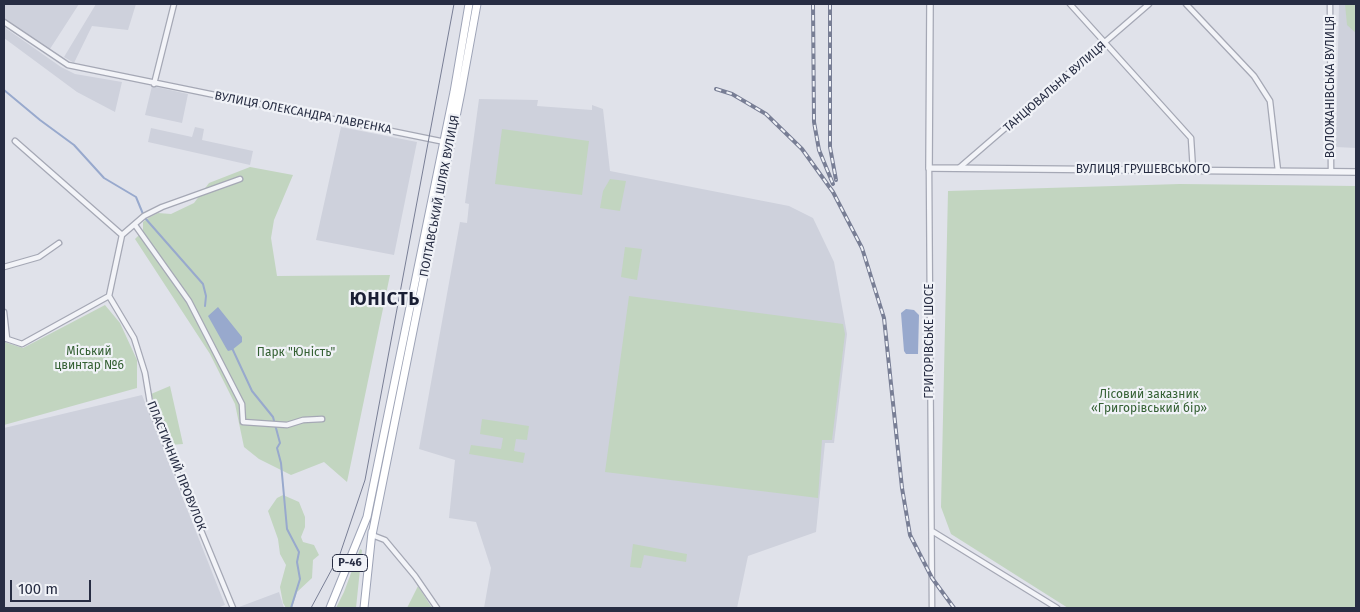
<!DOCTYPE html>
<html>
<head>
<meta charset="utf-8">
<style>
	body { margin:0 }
	#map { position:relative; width:1360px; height:612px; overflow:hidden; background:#e0e2ea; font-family:"Fira Sans",sans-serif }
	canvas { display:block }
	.frame { position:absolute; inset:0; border:5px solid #272d43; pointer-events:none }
	.scale { position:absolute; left:10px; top:580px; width:81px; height:22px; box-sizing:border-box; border:2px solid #272d43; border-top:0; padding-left:6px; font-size:15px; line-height:18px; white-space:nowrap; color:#272d43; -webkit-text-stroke:4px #f0f2f7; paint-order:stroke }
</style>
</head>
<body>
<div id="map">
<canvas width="1360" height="612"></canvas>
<div class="frame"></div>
<div class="scale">100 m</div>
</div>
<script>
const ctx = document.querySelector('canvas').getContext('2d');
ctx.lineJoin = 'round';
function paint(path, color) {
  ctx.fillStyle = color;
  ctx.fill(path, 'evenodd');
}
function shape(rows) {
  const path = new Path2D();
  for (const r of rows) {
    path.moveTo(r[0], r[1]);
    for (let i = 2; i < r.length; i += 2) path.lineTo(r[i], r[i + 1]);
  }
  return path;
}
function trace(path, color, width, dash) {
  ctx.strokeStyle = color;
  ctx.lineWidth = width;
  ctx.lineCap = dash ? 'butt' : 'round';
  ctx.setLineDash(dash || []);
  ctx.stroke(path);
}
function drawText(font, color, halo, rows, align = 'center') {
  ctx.font = font + ' "Fira Sans",sans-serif';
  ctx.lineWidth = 4.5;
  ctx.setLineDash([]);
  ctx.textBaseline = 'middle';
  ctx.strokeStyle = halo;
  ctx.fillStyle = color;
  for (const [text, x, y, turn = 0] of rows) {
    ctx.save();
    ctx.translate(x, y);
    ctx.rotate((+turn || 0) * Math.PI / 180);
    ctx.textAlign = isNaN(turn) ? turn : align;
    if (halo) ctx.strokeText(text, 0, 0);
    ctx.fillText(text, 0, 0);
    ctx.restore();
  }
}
paint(shape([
	[4,4,79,4,48,52,4,22],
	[96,4,136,4,128,30,92,26,74,63,64,57],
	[1339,4,1356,4,1356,148,1336,147],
	[4,27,61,67,75,74,122,82,115,112,77,92,4,38],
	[152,86,188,94,182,123,145,115],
	[479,99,538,100,537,106,592,110,592,105,603,109,610,171,789,206,813,218,834,262,847,334,834,443,825,443,816,532,748,556,737,608,484,608,491,568,476,522,449,518,455,460,419,449,460,222,467,223,469,204,465,203],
	[195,127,204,129,202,140,253,151,250,165,148,142,151,128,192,137],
	[341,127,417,142,394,255,316,240],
	[142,395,225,605,217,608,4,608,4,428],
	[279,592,284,608,239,607]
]), '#ced1dc');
paint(shape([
	[1345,4,1356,4,1356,33,1347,25],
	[502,129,589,141,582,195,495,184],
	[250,167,293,175,274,220,271,238,277,276,390,275,347,482,324,462,291,475,259,459,244,447,235,404,210,354,135,239,143,231,143,222,150,217,158,213,171,214,194,203,209,183],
	[610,179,626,181,620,211,600,208,603,191],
	[1180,184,1356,186,1356,608,1068,608,951,534,941,507,948,191],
	[625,247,642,249,637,280,621,277],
	[629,296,843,324,845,334,832,440,822,440,818,498,605,472],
	[105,305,120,323,137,360,137,388,4,425,4,342,23,348],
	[170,386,183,444,170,445,151,394],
	[482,419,529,426,527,440,516,439,514,451,525,453,523,463,469,454,471,445,501,449,503,438,480,434],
	[283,495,299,502,305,517,305,527,301,537,303,542,314,545,319,555,313,560,312,578,297,592,292,608,286,608,283,603,280,587,286,565,280,554,278,539,268,511,277,498],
	[633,544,687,554,686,562,644,555,641,568,630,567],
	[360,549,362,550,356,608,336,608,344,592],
	[418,586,432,608,407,608]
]), '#c2d5c0');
paint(shape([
	[218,307,242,337,242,342,232,350,228,351,226,348,208,316],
	[906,309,914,310,919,315,918,354,906,354,904,351,901,313]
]), '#98a9cd');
trace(shape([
	[4,90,40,120,74,145,104,178,136,197,143,214],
	[145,218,203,284,206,296,205,306],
	[232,348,252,391,273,417,280,443,277,448,281,463,287,529,299,552,297,562,300,579,291,608]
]), '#98a9cd', 2);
const minor = shape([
	[1070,4,1191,138,1193,170],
	[1186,4,1254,76,1270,101,1278,171],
	[1330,4,1331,171],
	[4,22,68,65,445,142],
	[154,84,174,4],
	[15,141,122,235],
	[929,168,932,608],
	[959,168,1149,4],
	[135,225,189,301,242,404,243,422,287,425,303,420,322,419],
	[4,267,39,257,59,243],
	[4,312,7,339],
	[4,338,22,344,109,296],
	[932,531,1057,608],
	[372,535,385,540,415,576,437,608],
	[233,608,151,409,145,373,134,338,109,296,122,235,144,216,162,207,240,179]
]);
const tertiary = shape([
	[930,4,929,168,1356,172]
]);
const primary = shape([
	[372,535,461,92,477,4],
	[330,608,367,517,454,92,469,4],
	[364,608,372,532]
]);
trace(minor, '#a5a8b5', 7);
trace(tertiary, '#a5a8b5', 8);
trace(primary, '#9ea4b7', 9);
trace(minor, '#f3f4f8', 4.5);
trace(tertiary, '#f3f4f8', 5.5);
trace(primary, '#fff', 7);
trace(shape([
	[311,608,340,554,365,480,454,4]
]), '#787e95', 1);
const rail = shape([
	[813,4,814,122,819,150,833,184],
	[830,4,830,147,836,180],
	[716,89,732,94,766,114,802,149,833,192,862,248,884,318,902,488,910,535,932,578,954,608]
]);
trace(rail, '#787e95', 4);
trace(rail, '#f0f2f7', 2, [5.5]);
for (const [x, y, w] of [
	[350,563,35]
]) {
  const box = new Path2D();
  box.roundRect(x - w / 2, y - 8.5, w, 17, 4);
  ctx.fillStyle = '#f0f2f7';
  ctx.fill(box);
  trace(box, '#272d43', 1);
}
drawText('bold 11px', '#272d43', null, [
	["Р-46",350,563]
]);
drawText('12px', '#272d43', '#f0f2f7', [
	["ТАНЦЮВАЛЬНА ВУЛИЦЯ",1055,87,-41],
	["ВОЛОЖАНІВСЬКА ВУЛИЦЯ",1331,87,-90],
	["ВУЛИЦЯ ОЛЕКСАНДРА ЛАВРЕНКА",303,113,11],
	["ВУЛИЦЯ ГРУШЕВСЬКОГО",1143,170],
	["ПОЛТАВСЬКИЙ ШЛЯХ ВУЛИЦЯ",440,196,-79],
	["ГРИГОРІВСЬКЕ ШОСЕ",930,341,-90],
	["ПЛАСТИЧНИЙ ПРОВУЛОК",176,466,68]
]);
drawText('12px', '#346033', '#f0f2f7', [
	["Міський",89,352],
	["цвинтар №6",89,366],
	["Парк \"Юність\"",296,353],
	["Лісовий заказник",1149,395],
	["«Григорівський бір»",1149,409]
]);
ctx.letterSpacing = '1px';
drawText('bold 18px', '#191e33', '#f0f2f7', [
	["ЮНІСТЬ",385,300]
]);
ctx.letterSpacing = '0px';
</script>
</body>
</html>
